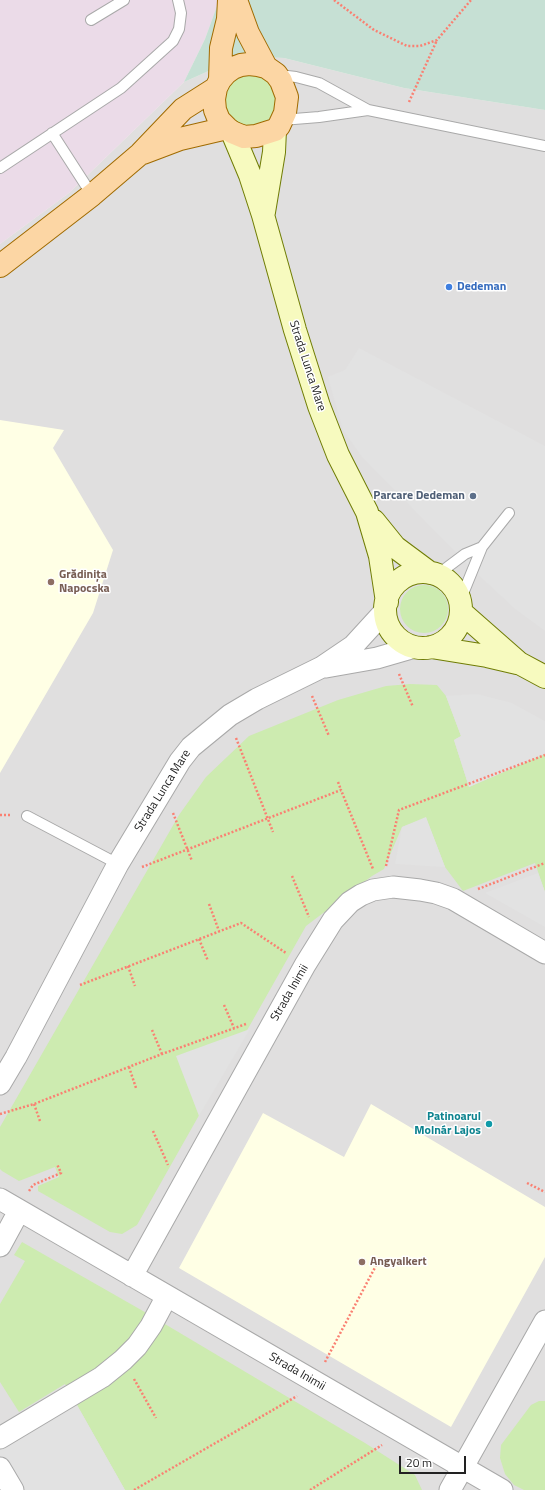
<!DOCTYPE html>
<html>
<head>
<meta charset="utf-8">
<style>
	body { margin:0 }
	#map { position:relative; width:545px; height:1490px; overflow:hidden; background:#f2efe9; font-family:"Titillium Web",sans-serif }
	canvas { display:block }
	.scale { position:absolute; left:399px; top:1456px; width:67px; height:18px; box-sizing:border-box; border:2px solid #222; border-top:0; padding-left:5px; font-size:12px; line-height:14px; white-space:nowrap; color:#222; -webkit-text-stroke:3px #fff; paint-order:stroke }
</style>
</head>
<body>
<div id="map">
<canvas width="545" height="1490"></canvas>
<div class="scale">20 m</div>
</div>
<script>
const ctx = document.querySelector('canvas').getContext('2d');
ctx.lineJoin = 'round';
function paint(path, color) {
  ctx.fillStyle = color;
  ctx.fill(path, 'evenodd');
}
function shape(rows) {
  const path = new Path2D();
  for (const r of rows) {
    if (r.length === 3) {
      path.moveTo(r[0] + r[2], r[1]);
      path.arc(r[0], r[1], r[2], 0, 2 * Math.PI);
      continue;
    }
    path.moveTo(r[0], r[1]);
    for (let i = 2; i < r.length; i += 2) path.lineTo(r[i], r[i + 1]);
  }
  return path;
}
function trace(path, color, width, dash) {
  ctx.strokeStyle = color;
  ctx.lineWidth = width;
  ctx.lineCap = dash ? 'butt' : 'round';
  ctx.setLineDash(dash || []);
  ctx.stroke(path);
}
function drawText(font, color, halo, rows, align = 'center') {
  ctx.font = font + ' "Titillium Web",sans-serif';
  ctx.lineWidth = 3;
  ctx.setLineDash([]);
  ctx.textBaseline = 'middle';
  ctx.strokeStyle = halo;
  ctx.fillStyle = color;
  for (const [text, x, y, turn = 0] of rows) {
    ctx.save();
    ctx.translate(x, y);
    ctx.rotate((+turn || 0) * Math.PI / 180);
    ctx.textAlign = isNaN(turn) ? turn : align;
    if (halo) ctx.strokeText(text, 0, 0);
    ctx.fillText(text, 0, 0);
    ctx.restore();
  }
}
paint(shape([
	[242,56,284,58,404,88,545,110,545,1490,0,1490,0,244,69,193,184,82]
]), '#e0dfdf');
paint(shape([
	[0,0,217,0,217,6,205,39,184,82,69,193,0,244]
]), '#ebdbe8');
paint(shape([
	[0,420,64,430,53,448,113,550,93,613,0,773],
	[371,1104,545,1207,545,1257,451,1427,179,1268,263,1113,344,1157]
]), '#ffffe5');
paint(shape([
	[251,100,26],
	[424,609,24],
	[410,684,437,685,446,696,461,736,454,740,469,787,545,754,545,892,535,863,463,891,445,867,426,818,402,827,384,869,372,876,306,926,137,1225,122,1234,110,1232,38,1191,38,1186,59,1177,55,1167,19,1181,2,1171,0,1169,0,1127,179,815,206,777,249,736,338,700,386,686],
	[22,1242,143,1311,365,1443,415,1475,422,1490,125,1490,65,1384,19,1412,0,1382,0,1304,25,1261,14,1255],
	[539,1401,545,1401,545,1490,524,1490,514,1485,505,1474,500,1458,501,1445,531,1405]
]), '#cdebb0');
paint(shape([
	[217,0,545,0,545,110,404,88,284,58,242,56,184,82,205,39,217,6]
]), '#c6e0d4');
paint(shape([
	[359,348,545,446,545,631,515,609,472,569,362,457,343,430,328,377,345,370],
	[477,694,512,703,545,721,545,754,469,787,454,740,461,736,446,696],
	[426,817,445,867,395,864,402,827],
	[538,873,545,892,545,927,485,893],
	[250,1029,199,1116,176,1056],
	[72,1396,125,1490,14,1490,0,1466,0,1438]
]), '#e2e2e2');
const service = shape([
	[91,20,124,0],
	[279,75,296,77,319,83,368,110,545,146],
	[282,120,319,117,368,110],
	[52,133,92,195],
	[0,168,121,88,173,41,179,29,181,13,178,0],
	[437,575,465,554,482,547],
	[460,601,482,547,509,513],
	[27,816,118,864]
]);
const minor = shape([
	[326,667,377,658,415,647],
	[0,1084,16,1057,118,864,180,761,191,747,230,715,257,699,322,667,353,646,385,611],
	[0,1199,502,1490],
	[0,1246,19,1211],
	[132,1276,305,965,333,920,350,902,361,895,373,890,393,887,420,890,436,893,453,899,545,953],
	[0,1438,102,1377,123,1360,137,1346,151,1326,167,1296],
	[0,1468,13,1490],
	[450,1490,545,1321]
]);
const secondary = shape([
	[232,132,250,175,263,215,295,330,319,406,338,455,367,512,380,556,387,602],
	[264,212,274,152,275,130],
	[374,521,395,547,430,573],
	[423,610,38],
	[461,612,519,663,545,677],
	[431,647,487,656,517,663]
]);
const primary = shape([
	[236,0,248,33,266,67],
	[249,64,258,65,266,67,276,74,281,81,287,97,285,113,279,126,275,130,256,136,244,137,232,132,227,128,219,120,215,110,214,99,216,88,220,80,226,73,233,68,241,65,249,64],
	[220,80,221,48,228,19,229,0],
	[143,153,180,139,227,128],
	[0,266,92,195,140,154,183,109,216,88]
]);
trace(service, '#a9a9a9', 12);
trace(minor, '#a9a9a9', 23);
trace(secondary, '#707d05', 24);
trace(primary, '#a06b00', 24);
trace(shape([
	[334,0,374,30,407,46,420,46,437,40,471,0],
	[409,102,437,40],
	[399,674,413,707],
	[312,696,329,736],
	[236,738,273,832],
	[338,782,341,790],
	[173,813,192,861],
	[0,815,11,815],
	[386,866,399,810,545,755],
	[142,867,341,790,373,869],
	[292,876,309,917],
	[478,889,545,863],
	[209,904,219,931],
	[199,939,208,961],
	[128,966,135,986],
	[80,985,241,923,286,953],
	[224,1005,234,1028],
	[152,1030,162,1054],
	[129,1067,136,1088],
	[34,1104,40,1121],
	[0,1114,34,1104,162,1054,246,1024],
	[153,1131,168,1165],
	[527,1183,545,1192],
	[29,1191,33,1185,61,1173,57,1164],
	[325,1362,380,1258],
	[134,1379,156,1418],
	[134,1490,297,1396],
	[310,1490,382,1445]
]), '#fa8072', 2.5, [2, 2]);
trace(service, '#fff', 10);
trace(minor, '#fff', 21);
trace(secondary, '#f7fabf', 22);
trace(primary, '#fcd6a4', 22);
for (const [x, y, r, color] of [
	[449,287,4,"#3f7fe0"],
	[473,496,4,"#5c6f8a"],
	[51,582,4,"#8d6e63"],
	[489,1124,4,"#0f9aa8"],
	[362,1262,4,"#8d6e63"]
]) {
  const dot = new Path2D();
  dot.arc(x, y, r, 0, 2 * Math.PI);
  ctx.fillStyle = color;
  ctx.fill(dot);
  trace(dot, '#fff', 1.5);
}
drawText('bold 12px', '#366cbe', '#fff', [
	["Dedeman",457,287]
], 'left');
drawText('12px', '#222', '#fff', [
	["Strada Lunca Mare",307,366,72],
	["Strada Lunca Mare",163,791,-58],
	["Strada Inimii",290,993,-60],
	["Strada Inimii",297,1372,30]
]);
drawText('bold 12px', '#4e5e75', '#fff', [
	["Parcare Dedeman",465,496]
], 'right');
drawText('bold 12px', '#785e54', '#fff', [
	["Grădiniţa",59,575],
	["Napocska",59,589],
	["Angyalkert",370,1262]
], 'left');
drawText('bold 12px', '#0d838f', '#fff', [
	["Patinoarul",481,1117],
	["Molnár Lajos",481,1131]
], 'right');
</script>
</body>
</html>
